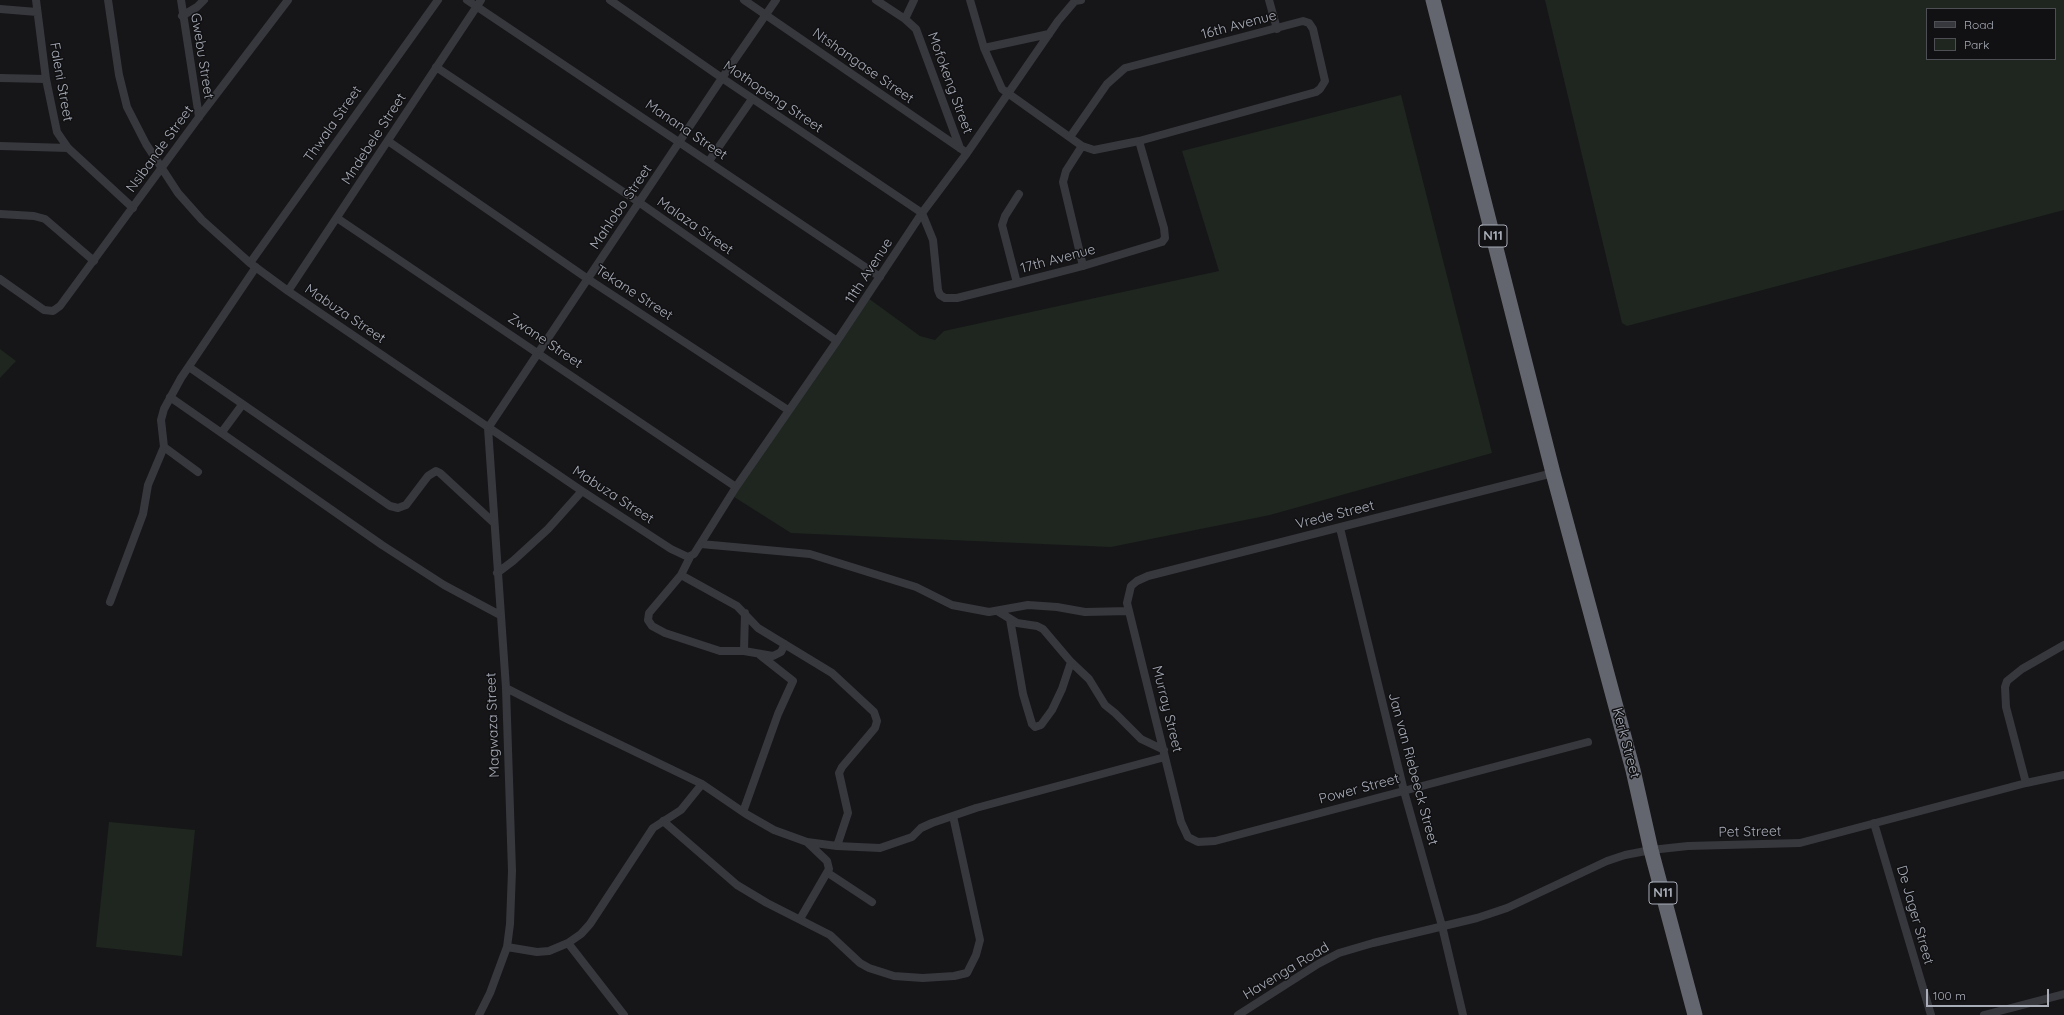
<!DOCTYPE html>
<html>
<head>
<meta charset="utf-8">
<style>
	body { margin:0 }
	#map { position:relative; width:2064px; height:1015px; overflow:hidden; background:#161618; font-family:Quicksand,sans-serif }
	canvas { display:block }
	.legend { position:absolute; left:1926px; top:8px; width:130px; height:52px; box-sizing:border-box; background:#111113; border:1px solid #4d4f55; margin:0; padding:5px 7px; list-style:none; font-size:12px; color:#a8adb8 }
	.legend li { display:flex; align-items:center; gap:8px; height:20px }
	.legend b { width:20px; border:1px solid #4d4f55 }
	.scale { position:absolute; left:1926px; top:989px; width:123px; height:18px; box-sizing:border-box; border:2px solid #a8adb8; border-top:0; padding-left:5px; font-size:12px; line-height:14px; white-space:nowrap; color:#a8adb8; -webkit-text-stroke:3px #111113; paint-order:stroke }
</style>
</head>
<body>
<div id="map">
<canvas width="2064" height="1015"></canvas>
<ul class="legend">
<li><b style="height:5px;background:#37383d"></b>Road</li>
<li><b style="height:11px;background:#1e261f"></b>Park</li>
</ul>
<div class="scale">100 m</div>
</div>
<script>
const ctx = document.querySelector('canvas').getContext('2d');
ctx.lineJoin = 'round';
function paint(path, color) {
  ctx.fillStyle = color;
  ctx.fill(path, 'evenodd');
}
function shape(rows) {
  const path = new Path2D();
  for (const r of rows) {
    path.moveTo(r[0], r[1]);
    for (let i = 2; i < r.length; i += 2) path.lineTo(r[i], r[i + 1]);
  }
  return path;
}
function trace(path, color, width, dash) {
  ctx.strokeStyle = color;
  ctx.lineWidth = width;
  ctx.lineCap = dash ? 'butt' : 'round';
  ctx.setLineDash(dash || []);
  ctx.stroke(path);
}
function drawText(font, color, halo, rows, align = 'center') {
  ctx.font = font + ' Quicksand,sans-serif';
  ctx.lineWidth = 3;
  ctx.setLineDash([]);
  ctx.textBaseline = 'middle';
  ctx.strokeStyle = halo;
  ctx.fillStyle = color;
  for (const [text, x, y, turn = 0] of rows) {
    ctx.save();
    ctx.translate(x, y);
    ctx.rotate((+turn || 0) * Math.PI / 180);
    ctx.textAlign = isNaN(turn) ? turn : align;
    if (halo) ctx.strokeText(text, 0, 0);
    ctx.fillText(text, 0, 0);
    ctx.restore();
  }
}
paint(shape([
	[1545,0,2064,0,2064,210,1627,326,1622,323],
	[1927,9,2055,9,2055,59,1927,59],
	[1401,95,1492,453,1270,515,1111,547,791,533,731,495,864,295,920,336,935,340,944,331,1219,271,1182,151],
	[0,349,16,361,0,378],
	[109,822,195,830,182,956,96,947]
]), '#1e261f');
trace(shape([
	[36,0,46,79,57,132,68,148,133,208],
	[108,0,119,75,127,107,146,144,178,193,202,220,250,263,288,291,582,491,671,549,688,557,694,554,736,487,837,341,922,213,967,153,1058,21,1075,1,1081,0],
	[181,0,199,117],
	[467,0,880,277],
	[610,0,722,78,922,213,933,240,938,290,940,295,945,298,957,298,1017,283,1083,266,1162,242,1165,238,1164,228,1139,141],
	[744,0,967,153],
	[876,0,905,19,916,29,960,148],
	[970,0,984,48,1002,89,1082,146,1094,150,1139,141,1316,92,1320,89,1325,81,1313,29,1309,23,1303,21,1125,68,1107,84,1070,137],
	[1269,0,1277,29],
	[0,9,37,12],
	[182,16,197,7,204,0],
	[905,19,914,0],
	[984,48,1049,34],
	[436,67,640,203,837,341],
	[0,78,46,79],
	[388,141,588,279,788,410],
	[0,146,68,148],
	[1082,146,1066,171,1063,182,1083,266],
	[709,161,752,99],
	[0,214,34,216,45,219,94,261],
	[337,218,736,487],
	[250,263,438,0],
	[0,279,44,310,53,311,60,306,199,117,288,0],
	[1017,283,1002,225,1005,216,1019,194],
	[288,291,481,0],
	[189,367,390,506,398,508,406,505,428,476,436,471,440,473,493,522],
	[170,397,382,545,444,585,500,615],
	[488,428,722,78,776,0],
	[222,432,242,405],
	[164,447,198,472],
	[1553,473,1148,576,1137,581,1131,586,1127,603,1181,822,1188,837,1198,842,1215,841,1588,742],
	[1340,528,1404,791,1442,926,1463,1015],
	[701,544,810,554,916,587,952,605,989,612,1028,605,1057,607,1085,612,1129,611],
	[690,557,681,575,649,613,648,620,652,626,665,633,720,651,744,651,773,656,781,652,785,644],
	[497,573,513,561,548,529,582,491],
	[681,575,737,606,758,628,832,673,874,712,877,721,875,728,842,767,839,773,848,813,837,846],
	[110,602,143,514,148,485,164,447,161,420,164,409,181,378,256,267],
	[999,612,1017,623,1037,626,1043,629,1071,662,1089,679,1105,705,1115,713,1141,739,1164,750],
	[1010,619,1023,694,1032,724,1035,727,1041,725,1052,710,1062,689,1071,662],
	[744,651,745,613],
	[506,688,565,718,702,784,746,814,774,830,807,842,837,846,880,848,912,837,921,828,932,823,976,808,1165,757],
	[2026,783,2006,707,2005,687,2007,681,2022,669,2064,645],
	[743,812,778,714,793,681,760,655],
	[663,821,737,885,767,903,830,935,860,963,869,968,894,976,923,978,954,976,967,973,976,955,980,940,953,816],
	[1874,823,1931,1015],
	[828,873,872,902],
	[800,919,829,869,827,861,807,842],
	[568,943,624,1015],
	[507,947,537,952,549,951,568,943,581,934,590,924,653,828,681,810,702,784],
	[479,1015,490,993,507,947,510,924,512,871,506,688,488,428],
	[1238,1015,1318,964,1339,953,1373,943,1477,918,1507,908,1607,861,1625,855,1651,850,1688,846,1800,843,2026,783,2064,775],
	[1984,1015,2064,994]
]), '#37383d', 8);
trace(shape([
	[1433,0,1553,473,1633,770,1651,850,1695,1015]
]), '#63666e', 15);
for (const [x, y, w] of [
	[1493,236,28],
	[1663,893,28]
]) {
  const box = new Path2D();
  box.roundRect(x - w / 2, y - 11, w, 22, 3);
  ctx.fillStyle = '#111113';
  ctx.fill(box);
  trace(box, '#a8adb8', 1);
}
drawText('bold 13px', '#a8adb8', null, [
	["N11",1493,236],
	["N11",1663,893]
]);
drawText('14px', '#a8adb8', '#111113', [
	["16th Avenue",1239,25,-15],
	["Gwebu Street",202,56,81],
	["Ntshangase Street",863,66,35],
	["Faleni Street",61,82,80],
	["Mofokeng Street",950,83,70],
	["Mothopeng Street",773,97,34],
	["Thwala Street",333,124,-55],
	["Manana Street",686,130,34],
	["Mndebele Street",374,139,-57],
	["Nsibande Street",160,149,-54],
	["Mahlobo Street",621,207,-56],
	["Malaza Street",695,226,35],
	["17th Avenue",1058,259,-15],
	["11th Avenue",869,271,-57],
	["Tekane Street",634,293,33],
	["Mabuza Street",345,314,34],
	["Zwane Street",545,341,34],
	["Mabuza Street",613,495,33],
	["Vrede Street",1335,515,-14],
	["Murray Street",1167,709,76],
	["Magwaza Street",493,725,-92],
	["Kerk Street",1626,743,75],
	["Jan van Riebeeck Street",1413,769,75],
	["Power Street",1359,789,-15],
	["Pet Street",1750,832,-1],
	["De Jager Street",1915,915,74],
	["Havenga Road",1286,971,-31]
]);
</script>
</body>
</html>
